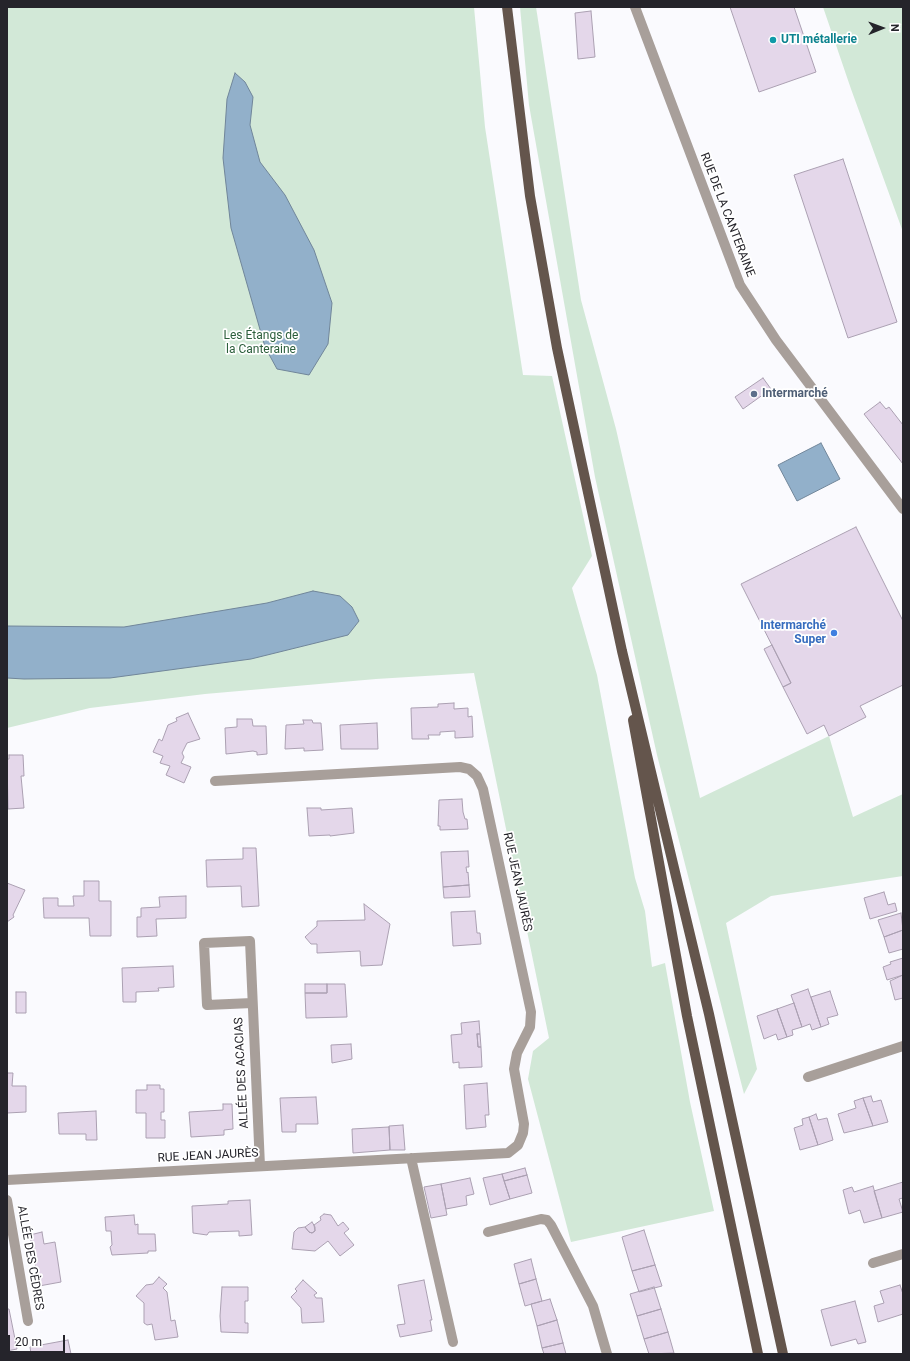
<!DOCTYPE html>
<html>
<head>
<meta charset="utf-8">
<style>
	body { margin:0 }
	#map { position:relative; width:910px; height:1361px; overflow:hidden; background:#fafafe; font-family:Roboto,sans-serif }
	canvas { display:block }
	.frame { position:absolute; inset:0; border:8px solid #25242b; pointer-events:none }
	.north { position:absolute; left:862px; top:8px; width:40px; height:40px; -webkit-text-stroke:3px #fff; paint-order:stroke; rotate:89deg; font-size:11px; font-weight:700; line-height:16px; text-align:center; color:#25242b }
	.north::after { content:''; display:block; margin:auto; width:14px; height:18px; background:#25242b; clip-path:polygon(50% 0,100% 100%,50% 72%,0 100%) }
	.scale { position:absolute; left:8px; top:1335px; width:57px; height:18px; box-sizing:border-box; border:2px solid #25242b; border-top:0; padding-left:5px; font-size:12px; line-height:14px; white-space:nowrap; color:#25242b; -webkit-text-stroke:3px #fff; paint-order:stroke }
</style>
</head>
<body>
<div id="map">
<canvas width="910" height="1361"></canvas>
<div class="frame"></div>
<div class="north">N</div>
<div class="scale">20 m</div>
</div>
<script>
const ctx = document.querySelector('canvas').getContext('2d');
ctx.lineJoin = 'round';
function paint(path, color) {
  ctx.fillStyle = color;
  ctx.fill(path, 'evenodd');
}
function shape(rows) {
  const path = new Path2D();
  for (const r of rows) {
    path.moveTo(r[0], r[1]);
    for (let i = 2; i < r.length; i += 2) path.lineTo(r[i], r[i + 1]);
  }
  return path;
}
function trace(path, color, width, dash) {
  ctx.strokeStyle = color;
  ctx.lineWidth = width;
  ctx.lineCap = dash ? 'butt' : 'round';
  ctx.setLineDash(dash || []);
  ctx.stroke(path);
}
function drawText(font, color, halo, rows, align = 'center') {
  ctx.font = font + ' Roboto,sans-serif';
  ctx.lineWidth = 3.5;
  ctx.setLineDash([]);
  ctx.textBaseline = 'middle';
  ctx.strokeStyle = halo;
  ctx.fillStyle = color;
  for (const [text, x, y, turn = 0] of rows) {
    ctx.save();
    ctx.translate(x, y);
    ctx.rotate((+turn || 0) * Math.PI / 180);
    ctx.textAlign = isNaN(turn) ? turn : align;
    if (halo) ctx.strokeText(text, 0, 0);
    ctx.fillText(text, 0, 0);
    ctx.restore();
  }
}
paint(shape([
	[7,7,474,7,485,127,523,375,552,376,592,556,572,588,597,675,635,878,645,911,652,967,665,963,690,1102,714,1211,571,1242,528,1079,533,1051,549,1038,474,673,376,679,205,694,90,708,7,728],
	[520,7,536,7,581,300,616,429,700,798,829,736,853,817,903,794,903,876,771,896,726,923,757,1069,744,1094,657,755,595,477,529,105],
	[823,7,903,7,903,232,851,89]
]), '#d2e8d7');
const water = shape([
	[235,73,245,82,253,97,250,125,260,162,285,195,314,250,332,303,328,344,309,375,277,369,265,347,231,228,223,158,227,99,235,73],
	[821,443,840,479,797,501,778,465,821,443],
	[313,591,340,596,352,607,359,621,348,635,251,659,110,678,24,679,7,678,7,626,124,627,267,603,313,591]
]);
paint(water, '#92b0ca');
trace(water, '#71869a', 1);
const building = shape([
	[730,7,794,7,816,72,759,92,730,7],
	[591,11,595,57,578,59,575,13,591,11],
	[843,159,897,322,848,338,794,175,843,159],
	[763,378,771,389,743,409,735,397,763,378],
	[880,402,886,409,889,407,903,425,903,464,864,414,880,402],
	[856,527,903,621,903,685,860,706,866,717,829,736,824,725,807,734,783,687,791,683,741,584,856,527],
	[772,645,791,683,783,687,764,649,772,645],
	[454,703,454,709,468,708,468,717,472,716,473,737,455,738,455,731,440,732,440,735,428,735,429,739,412,739,411,708,438,707,438,704,454,703],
	[188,713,200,739,187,743,182,753,184,757,181,763,191,767,184,783,166,775,170,766,160,763,163,756,153,752,159,739,162,741,168,725,177,721,176,718,188,713],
	[237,719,252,719,253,726,266,726,267,754,257,755,257,752,253,751,226,754,225,728,237,727,237,719],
	[303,720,312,720,313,723,321,723,323,750,304,751,304,748,285,749,286,725,304,724,303,720],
	[377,723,378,749,341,749,340,725,377,723],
	[9,755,23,755,24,776,21,776,24,808,8,809,7,759,9,759,9,755],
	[462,799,463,812,465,819,467,819,468,829,440,830,440,826,438,826,439,800,462,799],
	[307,808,321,808,321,810,352,808,354,833,330,836,330,835,309,836,307,808],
	[243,848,256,848,259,906,242,907,241,886,207,887,206,860,243,859,243,848],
	[468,851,469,867,466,867,467,873,468,872,469,885,443,887,441,852,468,851],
	[84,881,99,881,99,901,111,901,111,936,90,936,89,918,44,918,43,898,58,898,58,906,74,906,73,896,84,896,84,881],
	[7,883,25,890,13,915,14,917,7,922,7,883],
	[469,885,470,897,444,898,443,887,469,885],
	[884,892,888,905,895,903,897,911,870,919,864,898,884,892],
	[186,896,186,918,156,919,157,936,137,937,137,917,141,917,141,908,160,907,159,897,186,896],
	[364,904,390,924,382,965,361,966,360,951,317,953,317,944,311,944,305,937,317,926,317,921,365,920,364,904],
	[475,911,477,933,480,933,481,944,453,946,451,912,475,911],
	[901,913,903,930,884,937,878,920,901,913],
	[903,930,903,949,889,953,884,937,903,930],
	[903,958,903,975,887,980,883,967,891,964,890,962,903,958],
	[173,966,174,987,158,988,159,991,136,992,136,1002,123,1002,122,968,173,966],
	[903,975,903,998,895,1000,890,981,903,975],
	[305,984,327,984,327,993,305,993,305,984],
	[327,984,345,984,347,1017,306,1018,305,993,327,993,327,984],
	[808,989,821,1027,812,1030,810,1024,802,1027,791,995,808,989],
	[830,991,838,1015,827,1018,829,1024,821,1027,811,997,830,991],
	[16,992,26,992,26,1013,16,1013,16,992],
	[794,1003,802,1027,792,1030,793,1035,787,1037,777,1009,794,1003],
	[777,1009,787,1037,778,1040,776,1034,764,1039,757,1016,777,1009],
	[479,1021,480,1034,477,1034,478,1047,481,1047,482,1067,459,1068,459,1062,453,1063,451,1035,462,1034,461,1023,479,1021],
	[477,1034,480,1034,481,1047,478,1047,477,1034],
	[351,1044,352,1059,332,1063,331,1045,351,1044],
	[7,1073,13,1073,12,1086,26,1086,26,1112,7,1113,7,1073],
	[487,1083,489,1115,485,1115,486,1127,466,1129,464,1085,487,1083],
	[147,1085,160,1085,160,1089,164,1089,164,1112,161,1112,161,1120,165,1120,165,1138,146,1138,146,1113,136,1113,136,1090,147,1090,147,1085],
	[871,1096,873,1102,881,1100,888,1122,873,1126,863,1098,871,1096],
	[316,1097,318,1124,296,1124,296,1132,282,1132,280,1098,316,1097],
	[863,1098,873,1126,844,1133,838,1114,856,1108,854,1101,863,1098],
	[223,1104,232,1104,233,1129,224,1130,224,1135,191,1137,189,1112,223,1110,223,1104],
	[96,1111,97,1140,86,1140,86,1134,59,1134,58,1113,96,1111],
	[816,1114,818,1120,827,1118,833,1140,818,1145,809,1117,816,1114],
	[809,1117,818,1145,800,1150,794,1128,803,1125,802,1119,809,1117],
	[403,1125,405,1150,390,1150,389,1126,403,1125],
	[389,1127,390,1150,353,1153,352,1129,389,1127],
	[525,1168,527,1175,504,1181,502,1174,525,1168],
	[502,1174,510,1199,490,1205,483,1178,502,1174],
	[527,1175,532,1193,510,1199,504,1181,527,1175],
	[470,1178,474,1194,466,1196,467,1205,446,1209,441,1184,470,1178],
	[903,1182,903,1198,899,1199,903,1212,882,1218,874,1191,903,1182],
	[441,1184,447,1215,431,1218,424,1187,441,1184],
	[873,1186,882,1218,864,1223,860,1210,849,1214,843,1190,852,1187,854,1192,873,1186],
	[250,1200,252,1235,239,1236,239,1231,209,1232,207,1235,193,1233,192,1206,228,1204,228,1201,250,1200],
	[324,1214,331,1215,338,1226,343,1222,349,1229,344,1233,354,1245,340,1256,328,1241,315,1251,292,1249,294,1232,298,1228,305,1227,309,1232,312,1233,315,1231,314,1225,321,1220,320,1217,324,1214],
	[134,1215,135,1225,138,1224,138,1234,155,1234,156,1251,148,1251,148,1253,112,1255,110,1247,112,1245,111,1231,106,1231,105,1217,134,1215],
	[312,1222,315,1227,315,1231,312,1233,309,1232,305,1227,312,1222],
	[644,1230,655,1265,632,1271,622,1237,644,1230],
	[42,1232,44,1244,55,1242,61,1282,39,1286,30,1235,42,1232],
	[531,1259,536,1279,519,1284,514,1264,531,1259],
	[655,1265,662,1286,639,1292,632,1271,655,1265],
	[159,1277,167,1284,163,1288,167,1292,171,1321,175,1320,178,1337,155,1340,152,1324,147,1325,144,1323,144,1303,136,1296,146,1285,153,1284,159,1277],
	[536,1279,542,1301,525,1306,519,1284,536,1279],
	[303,1280,317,1293,314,1295,316,1298,322,1298,324,1322,302,1323,301,1308,291,1297,297,1291,295,1289,303,1280],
	[424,1280,432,1320,430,1320,432,1331,400,1337,397,1325,405,1324,398,1285,424,1280],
	[900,1285,903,1294,903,1314,878,1322,874,1306,884,1303,880,1291,900,1285],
	[222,1287,248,1287,248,1301,245,1301,245,1323,248,1323,248,1333,221,1332,220,1316,222,1287],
	[654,1287,661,1309,637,1316,630,1294,654,1287],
	[550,1299,557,1320,537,1326,531,1304,550,1299],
	[855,1301,866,1342,858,1344,856,1339,831,1346,821,1310,855,1301],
	[7,1309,9,1309,17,1349,7,1351,7,1309],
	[661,1309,668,1332,644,1339,637,1316,661,1309],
	[557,1320,563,1343,542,1348,537,1326,557,1320],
	[668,1332,674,1353,649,1354,644,1339,668,1332],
	[68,1340,71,1354,31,1354,30,1347,68,1340],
	[563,1343,566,1354,544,1354,542,1348,563,1343]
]);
paint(building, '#e4d7ea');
trace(building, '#aba0b2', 1);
trace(shape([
	[635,7,740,285,776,340,903,509],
	[252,1003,207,1005,204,943,250,941,260,1166],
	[808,1077,903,1046],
	[411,1158,453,1342],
	[7,1180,508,1153,518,1145,523,1133,524,1124,514,1069,517,1053,530,1027,531,1012,483,789,477,776,469,769,460,767,215,781],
	[7,1200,28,1321],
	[488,1232,541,1219,547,1220,551,1225,593,1306,607,1354],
	[873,1263,903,1254]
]), '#a89f9a', 10);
trace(shape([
	[507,7,530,196,557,348,622,651,709,1014,783,1354],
	[633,720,687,1016,758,1354]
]), '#64554c', 10);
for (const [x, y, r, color] of [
	[773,40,4,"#0f9aa8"],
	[754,394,4,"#5c6f8a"],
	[834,633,4,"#3f7fe0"]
]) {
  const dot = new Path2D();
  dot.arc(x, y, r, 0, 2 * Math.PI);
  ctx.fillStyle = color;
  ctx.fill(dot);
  trace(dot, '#fff', 1.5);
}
drawText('bold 12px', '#0d838f', '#fff', [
	["UTI métallerie",781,40]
], 'left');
drawText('12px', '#25242b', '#fff', [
	["RUE DE LA CANTERAINE",727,215,69],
	["RUE JEAN JAURÈS",517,882,78],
	["ALLÉE DES ACACIAS",242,1073,-93],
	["RUE JEAN JAURÈS",208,1156,-3],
	["ALLÉE DES CÈDRES",30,1258,80]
]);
drawText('12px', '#2b5e3b', '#fff', [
	["Les Étangs de",261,336],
	["la Canteraine",261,350]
]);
drawText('bold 12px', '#4e5e75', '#fff', [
	["Intermarché",762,394]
], 'left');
drawText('bold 12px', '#366cbe', '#fff', [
	["Intermarché",826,626],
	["Super",826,640]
], 'right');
</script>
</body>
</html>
